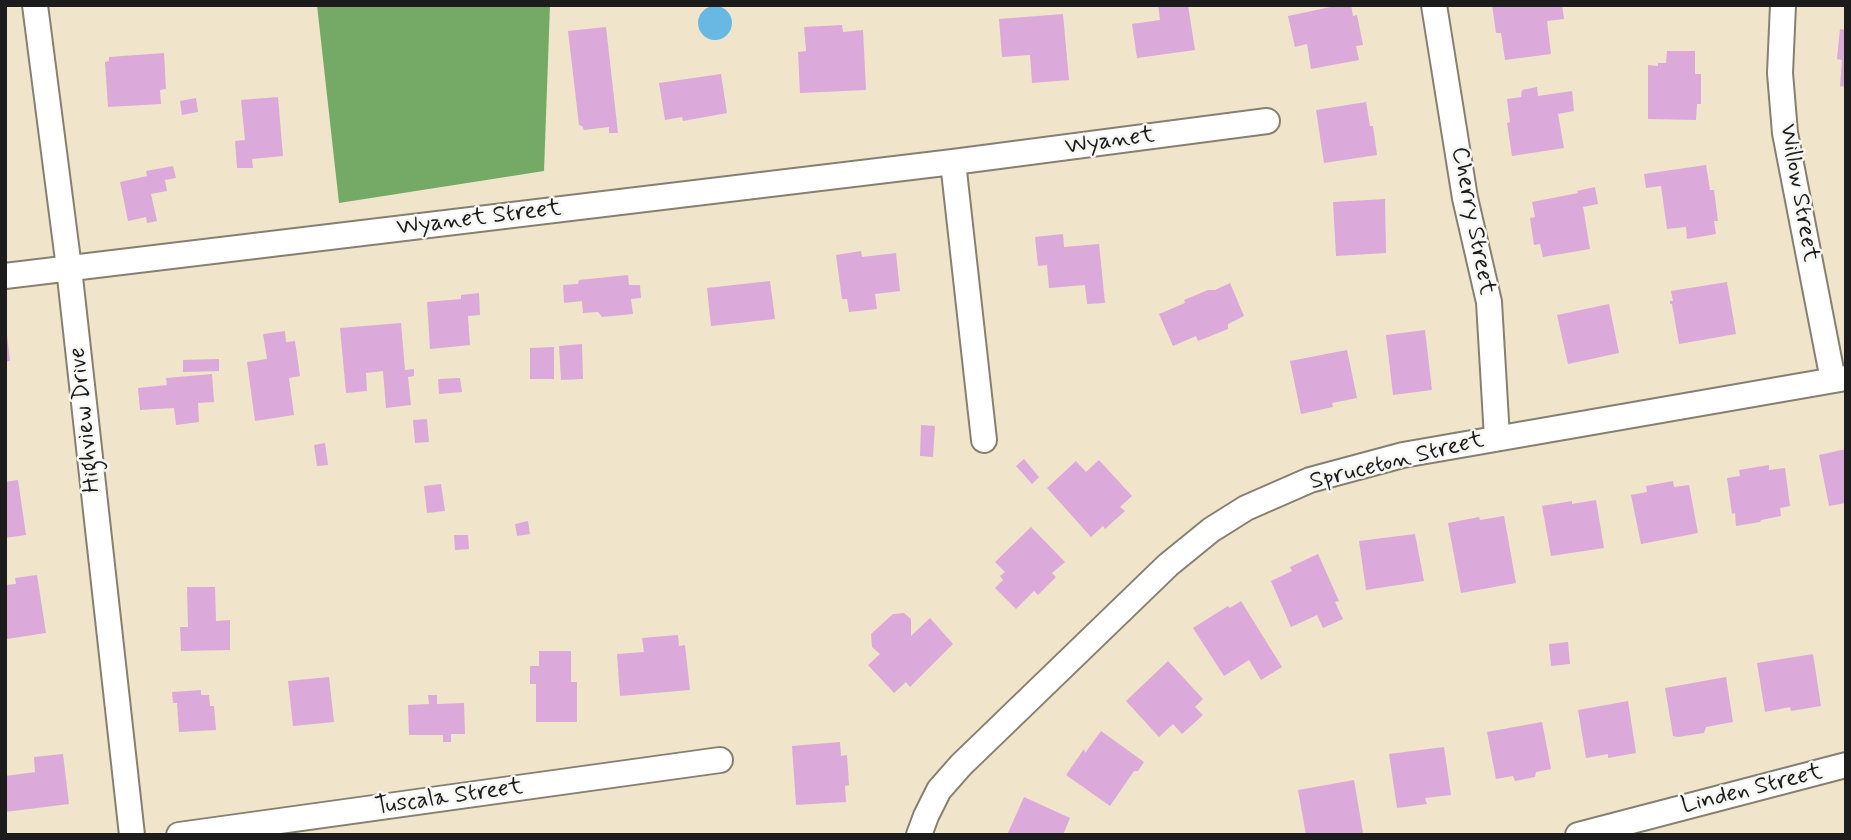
<!DOCTYPE html>
<html>
<head>
<meta charset="utf-8">
<style>
	body { margin:0 }
	#map { position:relative; width:1851px; height:840px; overflow:hidden; background:#f0e4ca; font-family:Mynerve,sans-serif }
	canvas { display:block }
	.frame { position:absolute; inset:0; border:7px solid #1c1c1c; pointer-events:none }
</style>
</head>
<body>
<div id="map">
<canvas width="1851" height="840"></canvas>
<div class="frame"></div>
</div>
<script>
const ctx = document.querySelector('canvas').getContext('2d');
ctx.lineJoin = 'round';
function paint(path, color) {
  ctx.fillStyle = color;
  ctx.fill(path, 'evenodd');
}
function shape(rows) {
  const path = new Path2D();
  for (const r of rows) {
    if (r.length === 3) {
      path.moveTo(r[0] + r[2], r[1]);
      path.arc(r[0], r[1], r[2], 0, 2 * Math.PI);
      continue;
    }
    path.moveTo(r[0], r[1]);
    for (let i = 2; i < r.length; i += 2) path.lineTo(r[i], r[i + 1]);
  }
  return path;
}
function trace(path, color, width, dash) {
  ctx.strokeStyle = color;
  ctx.lineWidth = width;
  ctx.lineCap = dash ? 'butt' : 'round';
  ctx.setLineDash(dash || []);
  ctx.stroke(path);
}
function drawText(font, color, halo, rows, align = 'center') {
  ctx.font = font + ' Mynerve,sans-serif';
  ctx.lineWidth = 5;
  ctx.setLineDash([]);
  ctx.textBaseline = 'middle';
  ctx.strokeStyle = halo;
  ctx.fillStyle = color;
  for (const [text, x, y, turn = 0] of rows) {
    ctx.save();
    ctx.translate(x, y);
    ctx.rotate((+turn || 0) * Math.PI / 180);
    ctx.textAlign = isNaN(turn) ? turn : align;
    if (halo) ctx.strokeText(text, 0, 0);
    ctx.fillText(text, 0, 0);
    ctx.restore();
  }
}
paint(shape([
	[317,5,550,5,544,171,339,203]
]), '#75aa66');
paint(shape([
	[715,23,17]
]), '#69b8e3');
paint(shape([
	[1158,5,1188,5,1195,50,1137,58,1132,24,1160,20],
	[1340,5,1351,5,1353,16,1357,15,1363,45,1356,46,1359,60,1311,69,1307,44,1295,47,1288,16],
	[1492,5,1562,5,1564,19,1547,21,1551,54,1505,60,1501,33,1496,33],
	[1063,14,1069,80,1032,83,1030,55,1002,57,999,19],
	[842,25,843,32,863,30,866,90,800,93,798,52,806,51,804,27],
	[606,27,618,133,609,133,609,127,584,130,582,126,579,125,568,31],
	[1840,29,1846,30,1846,87,1840,86,1842,60,1837,59],
	[1667,51,1695,51,1695,74,1701,74,1701,104,1697,104,1696,120,1648,119,1648,65,1658,66,1658,63,1666,63],
	[164,53,166,89,160,90,161,104,108,107,105,62,109,61,109,57],
	[721,74,727,113,683,121,682,117,665,120,659,83],
	[1537,87,1538,96,1572,91,1574,111,1558,114,1564,148,1512,156,1507,123,1510,122,1507,99,1521,97,1522,90],
	[278,97,283,156,252,159,253,168,237,168,235,141,245,140,241,100],
	[196,98,198,112,182,115,180,101],
	[1366,102,1370,126,1373,126,1377,155,1324,163,1316,110],
	[1706,165,1710,190,1714,190,1718,221,1714,221,1716,234,1687,239,1686,227,1667,229,1661,186,1646,188,1644,174],
	[173,166,176,178,165,180,167,191,151,194,157,221,147,223,146,217,128,221,120,182,147,176,146,171],
	[1595,187,1598,204,1583,207,1590,249,1543,257,1540,244,1534,245,1530,218,1535,217,1532,202,1578,193,1577,191],
	[1385,199,1386,253,1336,256,1333,202],
	[1063,234,1064,247,1099,244,1105,303,1087,304,1085,285,1049,288,1047,265,1038,266,1035,237],
	[861,251,862,257,896,253,900,291,875,294,877,309,849,312,847,299,842,299,836,255],
	[628,275,629,285,640,285,641,298,631,299,633,314,602,317,598,312,583,313,582,301,564,303,563,285,578,284,579,280],
	[770,281,775,319,711,326,707,288],
	[1727,282,1736,334,1679,344,1672,304,1670,304,1670,301,1673,301,1671,291],
	[1230,283,1244,316,1228,324,1228,329,1198,341,1196,336,1173,346,1159,314,1185,303,1184,300,1208,290,1215,290],
	[479,293,480,315,468,316,470,345,430,349,427,302,461,299,461,295],
	[1609,304,1619,353,1568,364,1557,315],
	[401,323,405,370,414,369,414,376,408,377,411,405,386,408,383,371,366,373,367,391,346,393,340,328],
	[1425,330,1432,390,1393,395,1386,335],
	[285,331,286,342,295,341,300,376,289,378,294,415,255,421,247,362,267,359,263,334],
	[5,335,7,335,10,361,5,362],
	[582,344,583,379,561,380,559,346],
	[554,347,554,379,530,379,530,348],
	[1347,350,1357,398,1332,403,1333,407,1301,414,1290,361],
	[219,359,219,371,183,372,183,360],
	[212,374,214,402,198,403,199,422,176,425,174,408,140,410,138,388,167,385,166,378],
	[460,378,462,392,439,394,438,379],
	[427,419,429,442,415,443,413,420],
	[921,425,935,426,933,457,920,456],
	[325,443,328,465,317,466,314,445],
	[1846,449,1846,503,1829,506,1819,455],
	[1024,459,1039,477,1032,484,1016,466],
	[1099,460,1132,496,1120,507,1125,511,1105,529,1103,526,1091,537,1047,488,1076,461,1086,472],
	[1769,465,1769,470,1785,468,1790,506,1780,508,1781,516,1761,520,1760,522,1736,526,1735,513,1732,514,1727,478,1740,476,1739,470],
	[18,480,26,535,5,538,5,482],
	[1673,481,1674,487,1689,485,1698,533,1641,544,1631,495,1647,492,1646,486],
	[441,484,445,511,427,513,424,486],
	[1596,500,1604,548,1551,556,1542,506,1572,501,1572,504],
	[1504,516,1516,583,1461,593,1448,523,1479,517,1480,520],
	[528,521,530,534,517,536,515,524],
	[1031,527,1065,562,1052,573,1056,577,1038,595,1034,591,1016,609,995,588,1003,580,1000,576,1005,572,995,562],
	[1415,534,1424,581,1366,590,1359,541],
	[454,535,468,535,469,549,455,550],
	[1318,554,1339,601,1335,602,1343,619,1323,628,1317,615,1291,627,1271,581,1292,571,1290,567],
	[37,575,46,633,7,639,5,585,16,584,15,578],
	[187,587,215,587,216,621,230,620,230,650,181,651,180,627,188,627],
	[1241,601,1282,667,1261,680,1249,660,1224,676,1193,628,1228,606,1230,608],
	[904,613,911,619,911,636,930,618,953,644,910,687,906,682,894,693,868,665,880,654,872,647,871,634,893,614],
	[678,635,679,646,685,645,690,690,620,696,617,654,644,652,642,638],
	[1568,642,1570,664,1551,666,1549,644],
	[539,651,571,651,571,682,577,682,577,722,536,722,536,684,530,684,530,666,539,666],
	[1813,654,1821,706,1791,711,1790,707,1765,712,1757,663],
	[1168,661,1203,699,1195,707,1203,715,1182,734,1173,724,1159,737,1126,701],
	[329,677,334,722,293,726,288,681],
	[1726,677,1733,722,1706,727,1704,733,1678,737,1673,736,1665,688],
	[201,690,201,695,209,695,210,706,214,706,216,730,179,732,177,703,173,703,172,692],
	[428,695,437,695,437,704,464,703,465,734,451,734,451,742,443,742,443,735,409,735,408,705,429,704],
	[1628,701,1636,753,1608,758,1608,754,1586,758,1578,710],
	[1542,722,1551,769,1536,772,1535,777,1515,781,1513,776,1496,779,1487,732],
	[1101,731,1144,762,1138,771,1134,771,1110,806,1066,775,1084,749,1085,753],
	[840,742,841,756,847,755,849,785,845,786,846,802,796,805,792,746],
	[1444,747,1451,795,1425,798,1427,804,1397,808,1389,754],
	[63,754,69,804,5,812,5,776,35,772,34,757],
	[1354,780,1363,833,1306,835,1298,790],
	[1024,797,1070,818,1063,835,1007,835]
]), '#dbaadb');
const minor = shape([
	[35,5,69,268,132,835],
	[1434,5,1465,198,1489,302,1497,438],
	[1783,5,1780,73,1785,133,1833,380],
	[953,162,984,440],
	[5,276,953,162,1267,121],
	[179,835,720,760],
	[919,835,926,816,939,790,961,765,1168,565,1211,530,1246,508,1310,480,1403,455,1846,378],
	[1578,835,1846,765]
]);
trace(minor, '#868073', 28);
trace(minor, '#fff', 24);
drawText('24px', '#1c1c1c', '#f6f6f2', [
	["Wyanet",1110,142,-8],
	["Willow Street",1798,193,80],
	["Wyanet Street",479,219,-7],
	["Cherry Street",1472,221,79],
	["Highview Drive",86,420,-96],
	["Spruceton Street",1397,462,-14],
	["Linden Street",1752,790,-14],
	["Tuscala Street",449,798,-8]
]);
</script>
</body>
</html>
